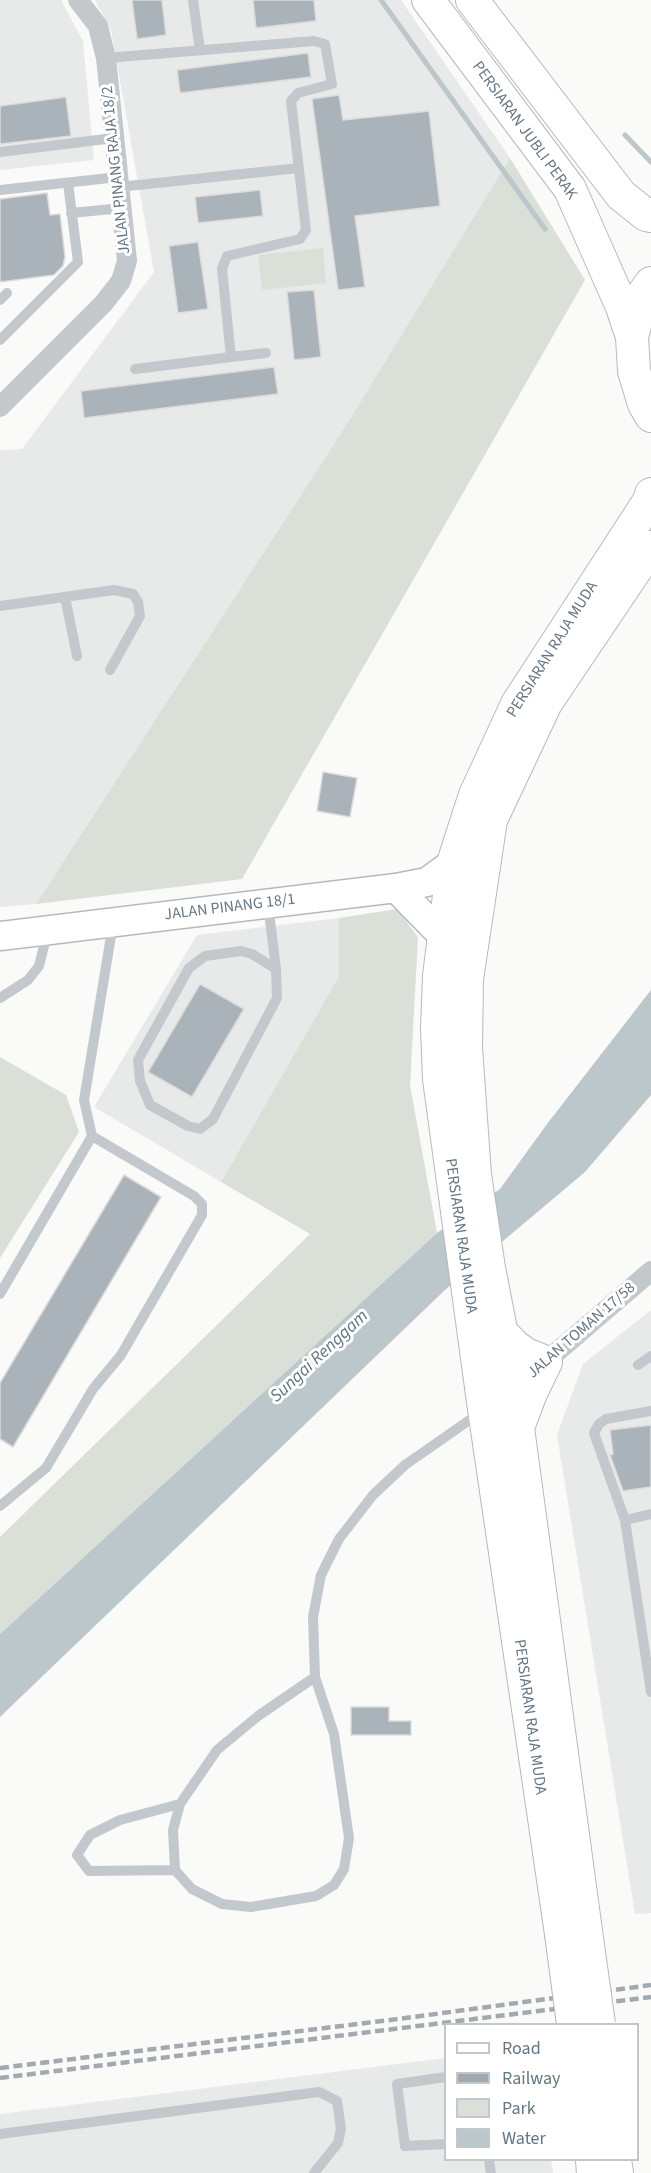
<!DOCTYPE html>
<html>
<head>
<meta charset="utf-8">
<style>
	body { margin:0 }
	#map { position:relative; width:651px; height:2173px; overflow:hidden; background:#fafaf8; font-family:"Source Sans 3",sans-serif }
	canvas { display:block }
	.legend { position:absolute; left:444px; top:2023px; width:195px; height:138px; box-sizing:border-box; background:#fff; border:2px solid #c1c8cd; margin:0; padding:8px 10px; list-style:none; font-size:18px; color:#657683 }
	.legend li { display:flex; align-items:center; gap:12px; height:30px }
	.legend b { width:30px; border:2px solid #c1c8cd }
</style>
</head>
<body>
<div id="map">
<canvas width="651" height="2173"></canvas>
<ul class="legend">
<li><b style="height:8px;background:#fff"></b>Road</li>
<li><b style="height:8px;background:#a2aab0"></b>Railway</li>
<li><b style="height:16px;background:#dadfd7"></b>Park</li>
<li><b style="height:16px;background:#bbc7cb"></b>Water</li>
</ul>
</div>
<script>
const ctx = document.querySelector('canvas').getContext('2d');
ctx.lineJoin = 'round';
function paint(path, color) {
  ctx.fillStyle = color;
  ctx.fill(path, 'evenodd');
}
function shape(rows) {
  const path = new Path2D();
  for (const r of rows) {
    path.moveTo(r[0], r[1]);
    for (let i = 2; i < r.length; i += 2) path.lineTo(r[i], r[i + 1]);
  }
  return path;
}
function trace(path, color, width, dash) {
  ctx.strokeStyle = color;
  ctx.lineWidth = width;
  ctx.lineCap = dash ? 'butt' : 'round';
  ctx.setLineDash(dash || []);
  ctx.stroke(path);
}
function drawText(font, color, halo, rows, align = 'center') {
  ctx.font = font + ' "Source Sans 3",sans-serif';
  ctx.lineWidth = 6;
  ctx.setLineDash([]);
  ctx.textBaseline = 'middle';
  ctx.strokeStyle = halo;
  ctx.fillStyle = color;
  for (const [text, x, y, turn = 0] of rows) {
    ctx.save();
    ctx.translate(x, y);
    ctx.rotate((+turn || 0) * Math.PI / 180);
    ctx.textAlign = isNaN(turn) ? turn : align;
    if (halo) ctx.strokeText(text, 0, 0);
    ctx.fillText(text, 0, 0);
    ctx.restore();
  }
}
paint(shape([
	[0,0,61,0,83,41,94,160,0,170],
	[95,0,401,0,510,158,345,427,36,904,0,907,0,450,22,449,154,272,111,30],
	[339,918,339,976,221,1182,94,1107,197,935],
	[651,1310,651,1913,635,1914,557,1435,583,1364],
	[445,2058,446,2160,551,2160,553,2173,0,2173,0,2114]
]), '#e8e9e9');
paint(shape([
	[510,158,585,280,242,879,36,904,345,427],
	[323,248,326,283,262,290,258,255],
	[397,909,418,937,410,1085,437,1233,0,1634,0,1537,310,1234,221,1182,339,976,339,918],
	[0,1057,66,1095,79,1132,0,1258]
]), '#dadfd7');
paint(shape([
	[651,990,651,1095,585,1172,446,1289,0,1717,0,1634,437,1233,500,1189,547,1124]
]), '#bbc7cb');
trace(shape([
	[381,0,545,229],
	[625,135,651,162]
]), '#bbc7cb', 5);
const building = shape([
	[132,0,162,0,166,35,137,39,132,0],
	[253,0,314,0,316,21,256,28,253,0],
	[308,53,311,77,180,93,177,70,308,53],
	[339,95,343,120,429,111,440,206,355,216,365,287,338,290,312,99,339,95],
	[66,97,71,136,0,144,0,106,66,97],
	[260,190,263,216,198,223,195,197,260,190],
	[47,193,50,215,60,214,65,257,63,266,54,275,0,282,0,199,47,193],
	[198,242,208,309,178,313,169,246,198,242],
	[314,290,321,357,294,360,287,292,314,290],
	[274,367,278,394,84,418,81,391,274,367],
	[323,772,357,778,350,817,317,811,323,772],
	[200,984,244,1009,192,1097,148,1072,200,984],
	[124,1175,161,1197,13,1447,0,1439,0,1383,124,1175],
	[651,1425,651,1487,623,1491,610,1455,613,1454,610,1430,651,1425],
	[351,1707,389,1707,389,1721,411,1721,411,1735,351,1735,351,1707]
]);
paint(building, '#aab3b9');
trace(building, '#dcdcda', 1.5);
const secondary = shape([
	[396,888,444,937],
	[0,936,396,888,427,882,453,863]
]);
const primary = shape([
	[428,0,570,189,622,307,632,337],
	[472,0,621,195,646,215,651,216],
	[651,283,643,294,632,337,634,371,644,404,651,416],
	[502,1333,516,1347,526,1354,546,1362,531,1393,519,1425],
	[586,1931,513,1391,489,1268,475,1175,466,1048,467,979,491,820,546,703,651,547],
	[561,1934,484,1409,439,1079,437,1028,439,976,453,863,475,795,517,704,649,501,651,494],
	[592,2160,593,2173],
	[615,2160,617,2173]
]);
trace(secondary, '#b3babf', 31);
trace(primary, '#b5babe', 34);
trace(shape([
	[193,0,200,50],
	[106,58,314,41,325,44,332,84,298,93,291,101,306,230,300,239,227,256,222,269,231,357,135,369],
	[0,152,114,138],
	[119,187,299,168],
	[0,190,118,177],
	[71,213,122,208],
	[0,300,7,293],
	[0,340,78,262,68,183],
	[231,357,266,353],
	[65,597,77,656],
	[0,606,114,590,133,594,138,602,140,616,110,670],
	[268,904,276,969,277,998,213,1119,200,1129,188,1126,150,1105,140,1081,138,1060,189,968,205,956,241,951,252,954,276,969],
	[0,998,28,980,39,966,47,934],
	[0,1294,92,1136],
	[638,1365,651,1356],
	[651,1411,606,1419,599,1424,594,1433,625,1520,651,1692],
	[0,1506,46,1468,93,1389,121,1355,202,1215,202,1204,194,1196,92,1136,84,1100,113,924],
	[625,1520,651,1514],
	[315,1677,258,1716,217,1750,180,1804,173,1830,175,1870,192,1889,222,1904,251,1907,316,1896,334,1885,344,1869,349,1838,334,1734,315,1677,313,1617,321,1575,339,1539,373,1495,405,1465,481,1412],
	[175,1870,89,1871,77,1855,90,1835,120,1820,180,1804],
	[446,2077,397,2084,405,2146,446,2144],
	[0,2134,319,2092,337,2101,341,2129,338,2143,314,2173],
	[489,2160,491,2173]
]), '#c3c8cc', 10);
trace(shape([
	[0,407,103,304,121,281,127,261,106,58,98,26,78,0],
	[537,1369,651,1271]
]), '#c3c8cc', 20);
trace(secondary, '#fff', 28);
trace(primary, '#fff', 32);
trace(shape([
	[0,2068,398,2019,651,1985],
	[0,2078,651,1997]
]), '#a2aab0', 4.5, [9, 4.5]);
const primaryBridge = shape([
	[586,1931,599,2024],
	[561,1934,573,2024]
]);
trace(primaryBridge, '#b5babe', 34, []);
trace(primaryBridge, '#fff', 32);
drawText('16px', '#657683', '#fff', [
	["PERSIARAN JUBLI PERAK",524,131,54],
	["JALAN PINANG RAJA 18/2",117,170,-96],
	["PERSIARAN RAJA MUDA",553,650,-58],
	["JALAN PINANG 18/1",230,908,-7],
	["PERSIARAN RAJA MUDA",460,1236,82],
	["JALAN TOMAN 17/58",582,1331,-41],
	["PERSIARAN RAJA MUDA",529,1717,82]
]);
drawText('italic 18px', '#60757c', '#fff', [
	["Sungai Renggam",320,1357,-43]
]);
</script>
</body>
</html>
